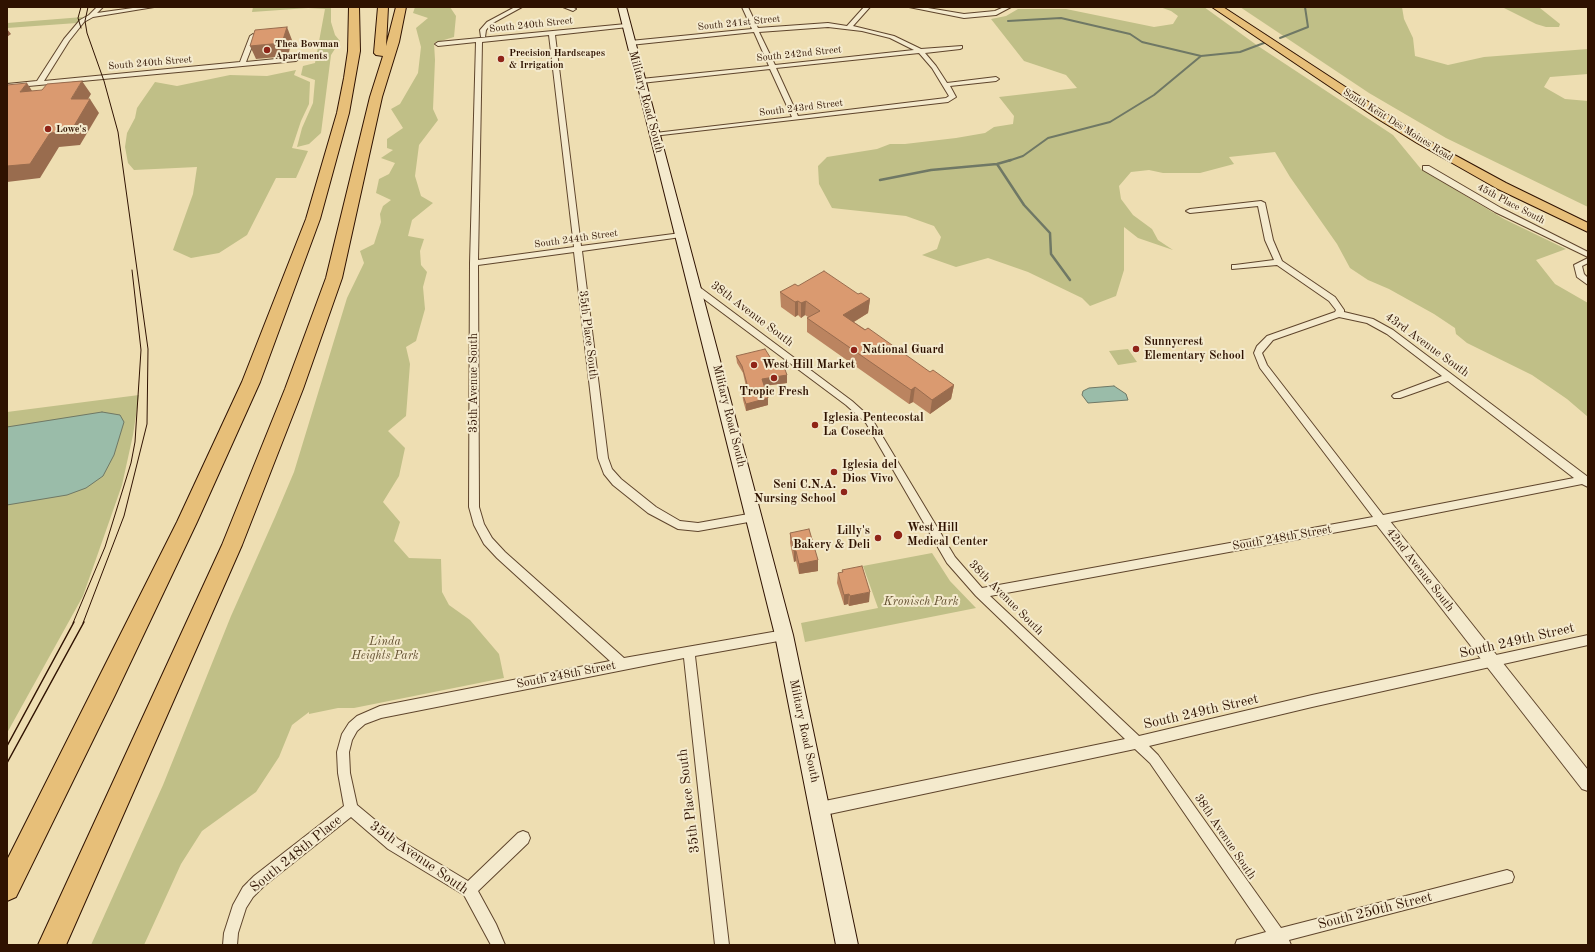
<!DOCTYPE html>
<html>
<head>
<meta charset="utf-8">
<style>
	body { margin:0 }
	#map { position:relative; width:1595px; height:952px; overflow:hidden; background:#eedeb2; font-family:"Old Standard TT",serif }
	canvas { display:block }
	.frame { position:absolute; inset:0; border:8px solid #2f1200; pointer-events:none }
</style>
</head>
<body>
<div id="map">
<canvas width="1595" height="952"></canvas>
<div class="frame"></div>
</div>
<script>
const ctx = document.querySelector('canvas').getContext('2d');
ctx.lineJoin = 'round';
function paint(path, color) {
  ctx.fillStyle = color;
  ctx.fill(path, 'evenodd');
}
function shape(rows) {
  const path = new Path2D();
  for (const r of rows) {
    path.moveTo(r[0], r[1]);
    for (let i = 2; i < r.length; i += 2) path.lineTo(r[i], r[i + 1]);
  }
  return path;
}
function trace(path, color, width, dash) {
  ctx.strokeStyle = color;
  ctx.lineWidth = width;
  ctx.lineCap = dash ? 'butt' : 'round';
  ctx.setLineDash(dash || []);
  ctx.stroke(path);
}
function drawText(font, color, halo, rows, align = 'center') {
  ctx.font = font + ' "Old Standard TT",serif';
  ctx.lineWidth = 4;
  ctx.setLineDash([]);
  ctx.textBaseline = 'middle';
  ctx.strokeStyle = halo;
  ctx.fillStyle = color;
  for (const [text, x, y, turn = 0] of rows) {
    ctx.save();
    ctx.translate(x, y);
    ctx.rotate((+turn || 0) * Math.PI / 180);
    ctx.textAlign = isNaN(turn) ? turn : align;
    if (halo) ctx.strokeText(text, 0, 0);
    ctx.fillText(text, 0, 0);
    ctx.restore();
  }
}
paint(shape([
	[253,7,331,7,331,22,335,35,340,41,331,55,321,133,309,144,297,147,302,128,313,103,315,80,301,75,303,66,315,63,325,9,308,8,252,12],
	[415,7,450,7,456,16,454,37,434,43,435,60,433,109,438,120,419,145,415,176,421,196,433,203,412,220,408,236,424,239,420,251,421,265,427,272,423,287,425,309,416,341,406,347,410,364,406,416,388,431,405,448,399,476,383,502,400,522,394,541,409,558,441,559,442,592,449,605,470,620,499,654,504,678,354,708,338,708,309,714,309,712,292,725,279,757,256,792,202,831,181,864,144,945,91,945,163,785,231,616,275,517,294,472,347,298,364,263,360,251,374,244,381,222,380,214,383,206,391,200,376,193,379,179,389,174,395,163,381,158,393,150,387,148,387,139,403,128,391,109,400,104,418,73,421,47,416,28,428,18,413,13],
	[1160,7,1204,7,1258,46,1393,135,1421,169,1504,219,1566,249,1536,260,1555,284,1588,303,1588,417,1567,399,1532,375,1467,343,1456,334,1455,328,1434,314,1389,289,1368,280,1350,268,1337,244,1290,177,1275,152,1229,157,1234,164,1200,173,1163,173,1149,170,1131,172,1119,186,1121,199,1133,215,1152,229,1158,240,1173,250,1138,238,1124,227,1124,270,1116,296,1090,306,1082,298,1028,272,988,258,956,267,922,255,937,249,941,237,934,226,906,216,832,208,819,184,818,166,827,157,877,149,890,144,905,144,956,138,985,133,994,127,1013,124,1014,116,999,97,1077,88,1066,75,1024,61,991,19,1006,16,1018,9,1066,9,1154,27,1173,24,1178,16,1171,11],
	[1240,7,1402,7,1404,19,1413,38,1415,56,1448,65,1484,57,1588,49,1588,74,1550,77,1544,87,1565,99,1588,101,1588,207,1446,138,1369,93],
	[1502,7,1569,7,1540,8,1560,24,1559,27,1546,27,1536,24],
	[83,17,77,23,7,28,7,23],
	[296,70,294,75,310,82,309,104,301,121,292,148,308,151,296,178,276,178,247,235,219,253,191,258,173,250,193,194,197,167,134,170,128,163,125,147,127,133,135,118,137,108,155,82,177,86,230,75,267,76],
	[1128,349,1137,362,1118,365,1109,351],
	[139,395,133,435,122,485,83,596,7,733,7,412],
	[932,553,950,581,976,608,805,642,801,623,878,608,863,566]
]), '#c0bf87');
const water = shape([
	[1114,386,1126,394,1128,400,1088,403,1082,395,1083,391,1089,388,1114,386],
	[102,412,120,415,124,422,114,455,103,476,86,488,67,495,7,505,7,427,102,412]
]);
paint(water, '#9abca9');
trace(water, '#6f7865', 1);
trace(shape([
	[1008,21,1061,18,1130,34,1142,42,1201,56],
	[1280,38,1308,27,1305,7],
	[1008,161,1023,156,1048,138,1110,122,1154,95,1201,56,1240,52,1264,43]
]), '#6f7865', 2);
trace(shape([
	[997,164,1024,205,1050,233,1051,254,1070,280],
	[880,180,931,170,997,164,1011,160]
]), '#6f7865', 2.5);
const minor = shape([
	[97,7,103,7,97,13,140,7,154,7,93,17,84,22,69,41,44,81,240,62,250,36,253,34,256,36,246,62,296,57,299,59,296,61,7,88,7,84,37,81,64,39,80,20,89,15,97,7],
	[515,7,522,7,491,24,486,30,485,37,481,37,480,30,487,22,515,7],
	[563,7,572,7,576,9,573,11,563,7],
	[742,7,748,7,758,28,828,23,847,26,864,7,870,7,853,26,894,36,921,49,962,46,962,48,960,49,925,53,936,66,947,83,996,77,999,79,996,81,950,86,956,97,948,102,653,136,653,134,655,133,792,117,770,69,641,83,638,81,641,79,769,66,754,32,630,45,627,43,630,41,752,29,742,7],
	[828,27,862,31,890,38,914,50,775,65,759,32,828,27],
	[919,53,932,68,949,96,946,98,798,116,776,68,919,53],
	[909,7,922,7,964,14,995,11,1004,7,1011,7,996,15,964,18,909,7],
	[626,24,628,25,628,27,555,35,581,246,681,233,685,235,681,237,582,251,608,458,612,469,621,479,656,507,680,521,698,523,754,513,758,514,759,517,758,520,754,521,698,531,678,529,648,513,613,485,604,474,598,458,574,252,478,265,479,507,484,524,492,538,505,552,624,658,784,630,788,631,790,635,788,639,784,640,695,656,729,945,715,945,684,658,381,718,365,724,357,731,352,740,349,752,350,773,357,805,398,839,468,881,518,833,523,831,528,833,530,838,528,843,478,891,496,924,505,945,491,945,464,895,388,849,351,817,264,886,253,897,246,908,238,933,237,945,223,945,224,933,233,905,243,887,254,876,344,806,338,773,337,752,342,734,349,723,357,716,380,706,610,661,497,558,484,544,474,525,469,507,470,263,476,42,438,46,435,44,438,42,626,24],
	[549,35,574,247,478,260,482,42,549,35],
	[1423,166,1429,166,1501,208,1588,252,1588,257,1495,212,1423,170,1423,166],
	[1261,201,1265,203,1273,240,1282,261,1335,297,1344,310,1344,312,1373,319,1393,330,1588,477,1588,487,1582,484,1381,524,990,596,1139,736,1312,695,1588,635,1588,645,1312,707,1149,746,1158,755,1281,928,1507,870,1512,872,1514,877,1512,882,1289,940,1291,945,1235,945,1237,940,1266,932,1150,763,1135,749,820,816,815,814,813,809,815,804,820,802,1125,739,976,596,947,563,866,423,846,405,692,290,692,286,698,286,852,401,872,419,955,557,982,588,1373,517,1260,368,1254,353,1257,346,1267,336,1335,312,1336,310,1329,301,1277,265,1232,269,1232,265,1235,265,1274,260,1265,240,1258,206,1190,213,1186,211,1190,209,1261,201],
	[1339,317,1367,323,1387,334,1442,376,1394,394,1392,396,1394,398,1400,398,1448,381,1574,478,1383,515,1267,365,1262,353,1273,340,1339,317],
	[1588,258,1588,263,1582,266,1584,274,1588,278,1588,285,1577,277,1574,265,1588,258]
]);
const tertiary = shape([
	[1381,515,1386,516,1588,770,1588,791,1582,789,1376,524,1374,520,1376,516,1381,515]
]);
const secondary = shape([
	[618,7,626,7,793,635,858,945,836,945,775,635,618,7]
]);
const trunk = shape([
	[1212,7,1223,7,1425,139,1506,183,1588,223,1588,232,1498,189,1417,143,1378,119,1212,7]
]);
const motorway = shape([
	[349,7,359,7,360,51,349,113,320,219,260,382,197,522,115,695,16,897,7,901,7,860,177,522,242,382,306,219,337,113,344,78,348,51,349,7],
	[378,7,388,7,386,46,396,7,406,7,399,42,382,97,342,278,303,389,242,545,66,945,38,945,222,545,285,389,326,278,370,97,383,56,376,55,374,53,378,7]
]);
trace(minor, '#5f452c', 2);
trace(tertiary, '#5f452c', 2);
trace(secondary, '#2f1200', 2);
trace(trunk, '#2f1200', 2);
trace(motorway, '#2f1200', 2);
paint(minor, '#f4eacd');
paint(tertiary, '#f4eacd');
paint(secondary, '#f4eacd');
paint(trunk, '#e7bf79');
paint(motorway, '#e7bf79');
trace(shape([
	[81,7,78,18,81,28],
	[73,623,105,547,131,463,135,442,141,350,132,270],
	[83,623,124,516,147,424,148,349,118,132,104,81,87,33,85,21,88,7]
]), '#2f1200', 1);
trace(shape([
	[7,746,74,622],
	[7,763,84,622]
]), '#2f1200', 1.5);
paint(shape([
	[798,286,858,294,870,299,868,313,854,322,930,372,954,385,951,399,930,414,913,402,909,404,807,332,807,318,808,317,805,315,801,318,798,315,795,317,781,307,780,292],
	[736,356,775,365,787,375,787,383,764,386,768,405,746,411,743,400,742,392,747,391,743,373,737,363],
	[790,533,818,560,818,571,799,574,796,561,794,562,790,543],
	[842,570,869,602,849,606,848,604,844,605,837,583,838,573,842,573]
]), '#bb8460');
paint(shape([
	[287,27,292,40,288,56,256,59,250,46],
	[7,29,11,34,7,37],
	[82,81,91,94,80,113,71,99],
	[27,83,36,97,20,92],
	[90,99,99,113,80,145,59,147,40,178,7,182,7,166,50,133],
	[870,299,868,313,842,329,843,315],
	[798,301,798,315,795,317,795,302],
	[806,301,805,315,801,318,801,303],
	[787,375,787,383,762,386,762,379],
	[954,385,951,399,930,414,932,400],
	[915,387,913,402,909,404,911,390],
	[768,398,768,405,746,411,746,404],
	[794,551,796,551,796,561,794,562],
	[818,560,818,571,799,574,799,564],
	[870,592,869,602,849,606,850,596],
	[849,594,848,604,844,605,844,595]
]), '#996c4e');
const building = shape([
	[287,27,282,43,250,46,255,30,287,27],
	[82,81,71,99,90,99,71,131,50,133,30,164,7,166,7,85,27,83,20,92,42,90,47,84,82,81],
	[824,271,858,294,861,293,870,299,843,315,865,330,868,328,930,372,933,370,954,385,932,400,915,387,911,390,807,318,820,311,806,301,801,303,798,301,795,302,780,292,795,284,798,286,824,271],
	[765,349,775,365,783,364,787,375,762,379,768,398,746,404,742,392,749,391,742,366,736,356,765,349],
	[809,529,818,560,799,564,796,551,794,551,790,533,809,529],
	[862,566,870,592,850,596,849,594,844,595,838,573,843,572,842,570,862,566]
]);
paint(building, '#da9a70');
trace(building, '#996c4e', 1);
for (const [x, y, r, color] of [
	[267,50,4,"#8f2418"],
	[501,59,4,"#8f2418"],
	[48,129,4,"#8f2418"],
	[1136,349,4,"#8f2418"],
	[854,350,4,"#8f2418"],
	[754,365,4,"#8f2418"],
	[774,378,4,"#8f2418"],
	[815,425,4,"#8f2418"],
	[834,472,4,"#8f2418"],
	[844,492,4,"#8f2418"],
	[898,535,5,"#8f2418"],
	[878,538,4,"#8f2418"]
]) {
  const dot = new Path2D();
  dot.arc(x, y, r, 0, 2 * Math.PI);
  ctx.fillStyle = color;
  ctx.fill(dot);
  trace(dot, '#f4eacd', 1.5);
}
drawText('10px', '#2f1200', '#f4eacd', [
	["South 241st Street",739,23,-6],
	["South 240th Street",531,25,-6],
	["South 242nd Street",799,54,-6],
	["South 240th Street",150,63,-5],
	["South 243rd Street",801,108,-7],
	["South Kent Des Moines Road",1398,125,32],
	["45th Place South",1511,204,28],
	["South 244th Street",576,239,-8]
]);
drawText('bold 10px', '#2f1200', '#f4eacd', [
	["Thea Bowman",275,44],
	["Apartments",275,56],
	["Precision Hardscapes",509,53],
	["& Irrigation",509,65],
	["Lowe's",56,129]
], 'left');
drawText('12px', '#2f1200', '#f4eacd', [
	["Military Road South",646,102,75],
	["38th Avenue South",752,314,37],
	["35th Place South",588,335,83],
	["43rd Avenue South",1427,345,36],
	["35th Avenue South",474,383,-90],
	["Military Road South",729,416,76],
	["South 248th Street",1282,538,-10],
	["42nd Avenue South",1420,570,52],
	["38th Avenue South",1006,598,45],
	["South 248th Street",566,675,-11],
	["Military Road South",804,731,78],
	["38th Avenue South",1225,837,56]
]);
drawText('bold 12px', '#2f1200', '#f4eacd', [
	["Sunnycrest",1144,342],
	["Elementary School",1144,356],
	["National Guard",862,350],
	["West Hill Market",762,365],
	["Tropic Fresh",774,392,"center"],
	["Iglesia Pentecostal",823,418],
	["La Cosecha",823,432],
	["Iglesia del",842,465],
	["Dios Vivo",842,479],
	["Seni C.N.A.",836,485,"right"],
	["Nursing School",836,499,"right"],
	["West Hill",907,528],
	["Medical Center",907,542],
	["Lilly's",870,531,"right"],
	["Bakery & Deli",870,545,"right"]
], 'left');
drawText('italic 12px', '#624f2f', '#f4eacd', [
	["Kronisch Park",921,602],
	["Linda",385,642],
	["Heights Park",385,656]
]);
drawText('14px', '#2f1200', '#f4eacd', [
	["South 249th Street",1517,641,-13],
	["South 249th Street",1201,712,-13],
	["35th Place South",689,801,-97],
	["South 248th Place",296,854,-39],
	["35th Avenue South",419,858,35],
	["South 250th Street",1375,911,-14]
]);
</script>
</body>
</html>
